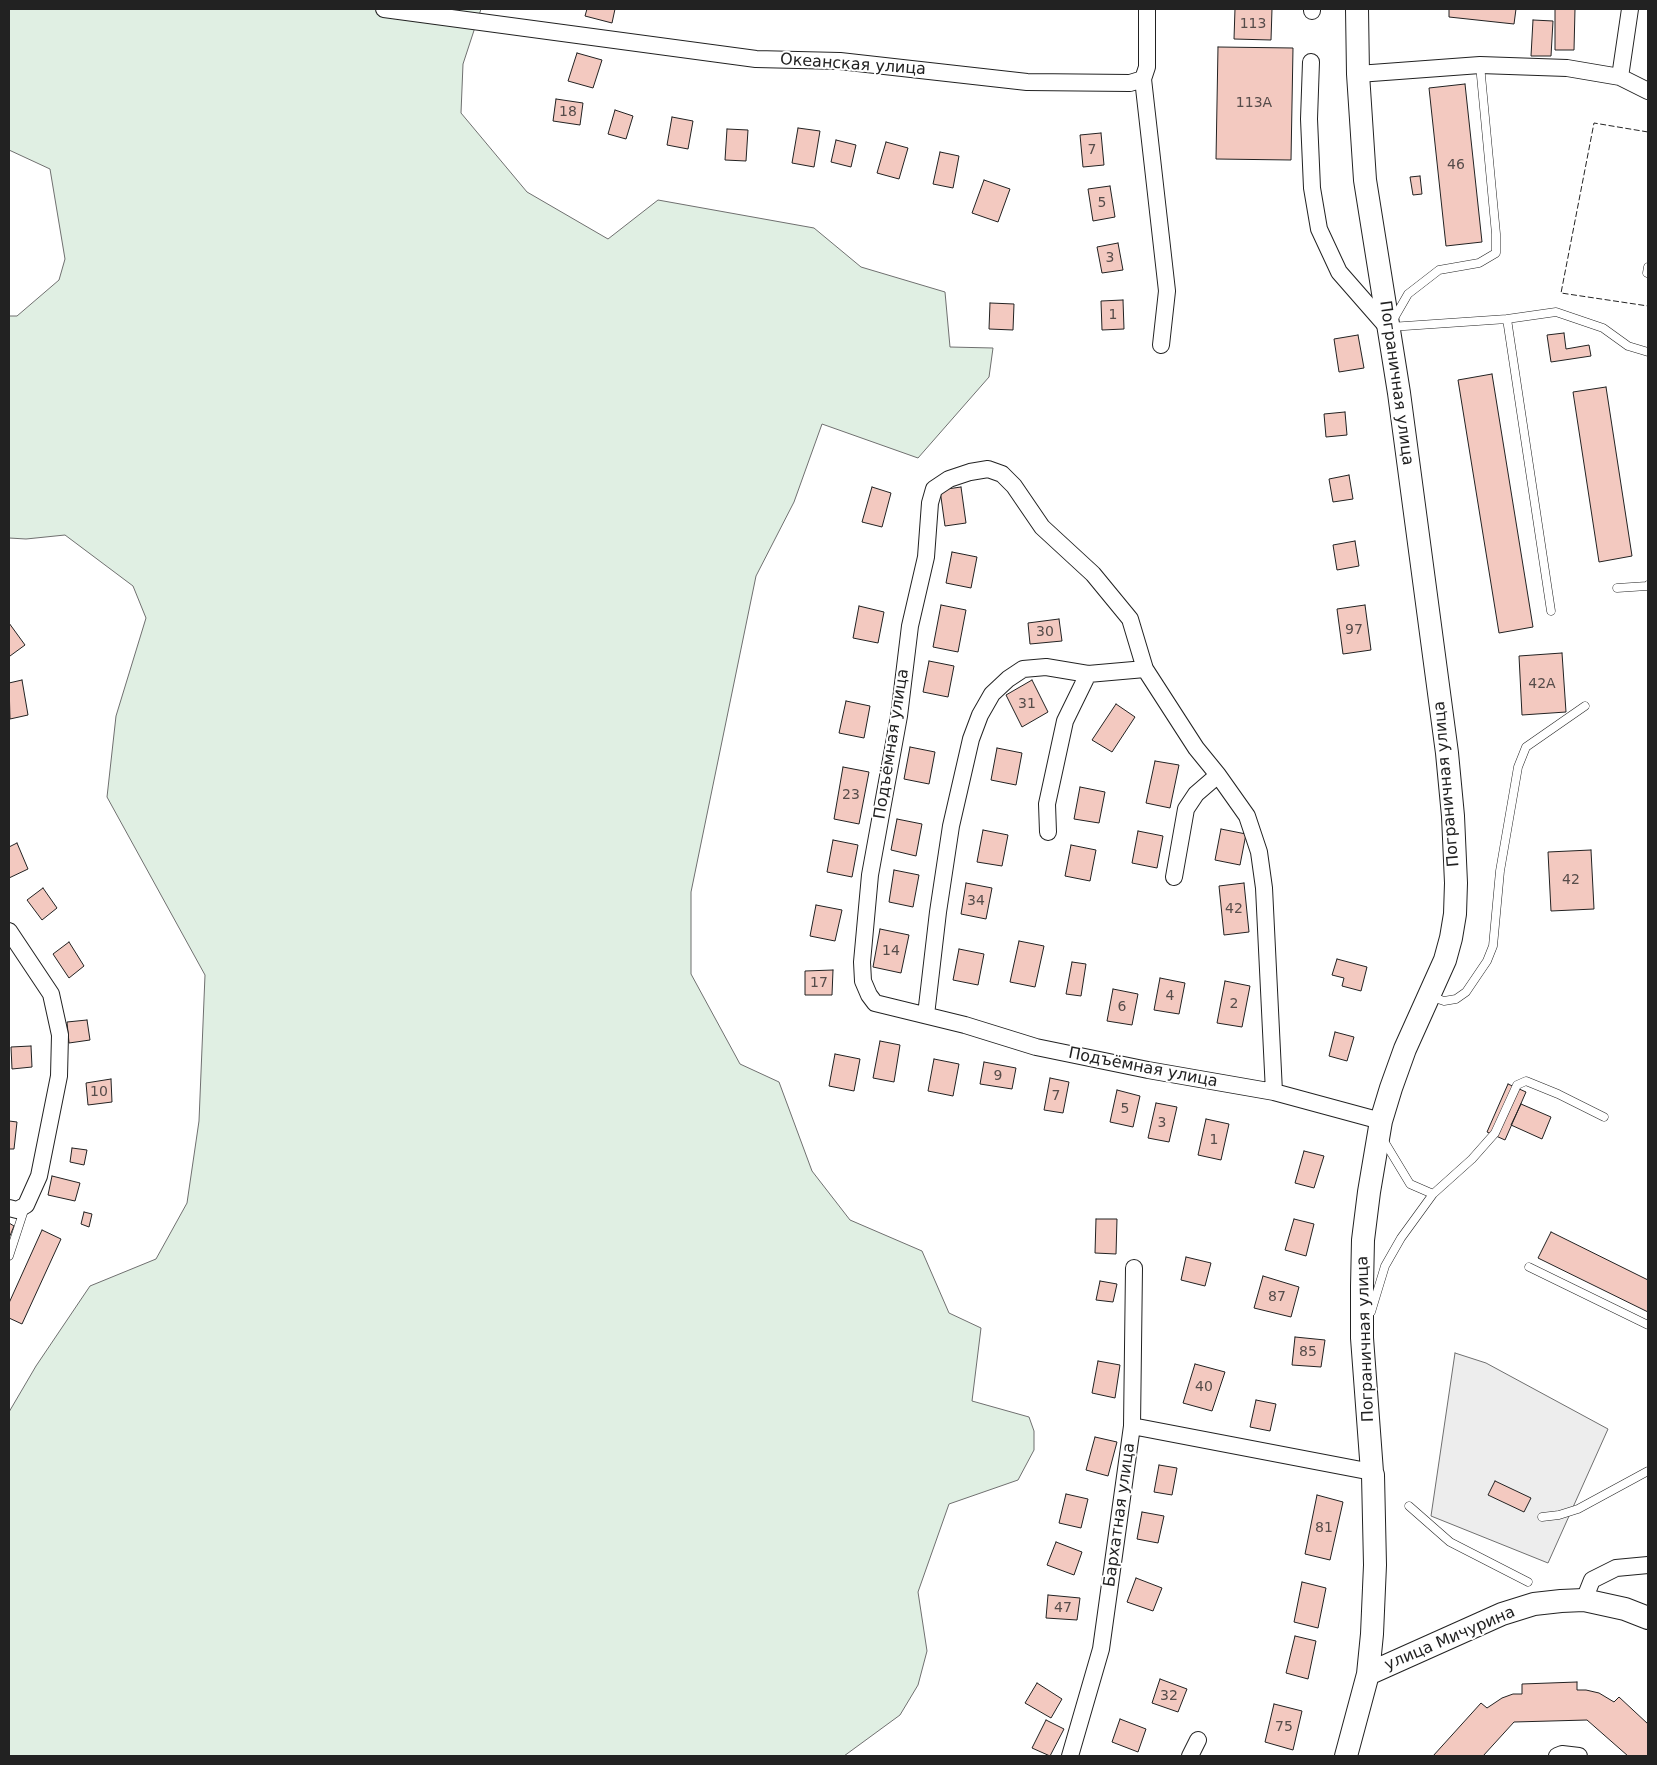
<!DOCTYPE html>
<html>
<head>
<meta charset="utf-8">
<style>
	body { margin:0 }
	#map { position:relative; width:1657px; height:1765px; overflow:hidden; background:#fff; font-family:"DejaVu Sans",sans-serif }
	canvas { display:block }
	.frame { position:absolute; inset:0; border:10px solid #222; pointer-events:none }
</style>
</head>
<body>
<div id="map">
<canvas width="1657" height="1765"></canvas>
<div class="frame"></div>
</div>
<script>
const ctx = document.querySelector('canvas').getContext('2d');
ctx.lineJoin = 'round';
function paint(path, color) {
  ctx.fillStyle = color;
  ctx.fill(path, 'evenodd');
}
function shape(rows) {
  const path = new Path2D();
  for (const r of rows) {
    path.moveTo(r[0], r[1]);
    for (let i = 2; i < r.length; i += 2) path.lineTo(r[i], r[i + 1]);
  }
  return path;
}
function trace(path, color, width, dash) {
  ctx.strokeStyle = color;
  ctx.lineWidth = width;
  ctx.lineCap = dash ? 'butt' : 'round';
  ctx.setLineDash(dash || []);
  ctx.stroke(path);
}
function drawText(font, color, halo, rows, align = 'center') {
  ctx.font = font + ' "DejaVu Sans",sans-serif';
  ctx.lineWidth = 4;
  ctx.setLineDash([]);
  ctx.textBaseline = 'middle';
  ctx.strokeStyle = halo;
  ctx.fillStyle = color;
  for (const [text, x, y, turn = 0] of rows) {
    ctx.save();
    ctx.translate(x, y);
    ctx.rotate((+turn || 0) * Math.PI / 180);
    ctx.textAlign = isNaN(turn) ? turn : align;
    if (halo) ctx.strokeText(text, 0, 0);
    ctx.fillText(text, 0, 0);
    ctx.restore();
  }
}
const green = shape([
	[9,9,481,9,463,64,461,113,527,192,608,239,658,200,814,228,861,267,945,292,950,347,993,348,989,377,918,458,822,424,794,502,756,576,691,892,691,974,740,1064,779,1082,812,1171,850,1220,922,1251,949,1313,981,1328,972,1401,1029,1417,1034,1431,1034,1450,1018,1480,949,1504,918,1592,927,1651,918,1685,900,1715,844,1756,9,1756,9,1412,36,1366,90,1286,156,1259,187,1203,199,1121,205,975,107,797,116,716,146,618,133,586,65,535,26,539,9,538,9,316,17,316,59,280,65,259,50,169,9,150,9,9]
]);
paint(green, '#e0efe3');
trace(green, '#6f6f6f', 1);
const parking = shape([
	[1455,1353,1486,1363,1608,1429,1548,1563,1431,1516,1455,1353]
]);
paint(parking, '#ededed');
trace(parking, '#6f6f6f', 1);
const building = shape([
	[587,9,615,9,612,23,585,16,587,9],
	[1235,9,1272,9,1271,40,1234,39,1235,9],
	[1449,9,1516,9,1514,24,1449,17,1449,9],
	[1555,9,1575,9,1574,50,1555,50,1555,9],
	[1533,20,1553,21,1551,56,1531,56,1533,20],
	[1218,47,1293,48,1291,160,1216,159,1218,47],
	[577,53,602,60,593,88,568,81,577,53],
	[1465,84,1482,242,1446,246,1429,88,1465,84],
	[556,99,583,103,580,125,553,121,556,99],
	[615,110,633,116,626,139,608,134,615,110],
	[672,117,693,121,688,149,667,145,672,117],
	[798,128,820,131,814,167,792,163,798,128],
	[727,129,748,130,746,161,725,160,727,129],
	[1101,133,1104,165,1083,167,1080,135,1101,133],
	[836,140,856,145,851,167,831,162,836,140],
	[886,142,908,148,899,179,877,173,886,142],
	[940,152,959,156,953,188,933,184,940,152],
	[1420,176,1422,194,1413,195,1410,177,1420,176],
	[984,180,1010,189,998,222,972,213,984,180],
	[1110,186,1115,217,1093,221,1088,189,1110,186],
	[1118,243,1123,270,1102,273,1097,247,1118,243],
	[1123,300,1124,329,1102,330,1101,301,1123,300],
	[990,303,1014,304,1013,330,989,329,990,303],
	[1564,333,1566,349,1589,345,1591,356,1551,362,1547,335,1564,333],
	[1358,335,1364,368,1339,372,1334,339,1358,335],
	[1492,374,1533,627,1499,633,1458,380,1492,374],
	[1606,387,1632,556,1599,562,1573,392,1606,387],
	[1345,412,1347,435,1326,437,1324,414,1345,412],
	[1349,475,1353,499,1333,502,1329,479,1349,475],
	[872,487,891,493,882,527,862,522,872,487],
	[961,487,966,523,945,526,940,490,961,487],
	[1355,541,1359,566,1337,570,1333,545,1355,541],
	[952,552,977,557,971,588,946,583,952,552],
	[941,605,966,610,958,652,933,647,941,605],
	[1365,605,1371,650,1343,654,1337,609,1365,605],
	[859,606,884,612,878,643,853,638,859,606],
	[1059,619,1062,641,1030,644,1028,623,1059,619],
	[9,623,25,645,10,656,9,655,9,623],
	[1562,653,1566,712,1522,715,1519,656,1562,653],
	[929,661,954,666,948,697,923,692,929,661],
	[22,680,28,715,10,719,9,683,22,680],
	[1032,680,1048,712,1022,727,1006,695,1032,680],
	[846,701,870,706,864,738,839,733,846,701],
	[1116,704,1135,717,1112,752,1092,740,1116,704],
	[910,747,935,752,929,784,904,779,910,747],
	[997,748,1022,753,1016,785,991,780,997,748],
	[1155,761,1179,765,1170,808,1146,803,1155,761],
	[843,767,869,772,859,824,834,819,843,767],
	[1080,787,1105,792,1099,823,1074,819,1080,787],
	[897,819,922,824,916,856,891,850,897,819],
	[1221,829,1246,834,1240,865,1215,860,1221,829],
	[983,830,1008,835,1002,866,977,862,983,830],
	[1138,831,1163,836,1157,868,1132,863,1138,831],
	[833,840,858,845,852,877,827,872,833,840],
	[17,843,28,869,9,878,9,847,17,843],
	[1071,845,1096,850,1090,881,1065,876,1071,845],
	[1591,850,1594,909,1551,911,1548,852,1591,850],
	[894,870,919,875,913,907,889,902,894,870],
	[966,883,992,888,986,919,961,914,966,883],
	[1244,883,1249,932,1224,935,1219,886,1244,883],
	[43,888,57,908,42,920,27,900,43,888],
	[816,905,842,910,835,941,810,936,816,905],
	[880,929,909,935,901,973,873,967,880,929],
	[1019,941,1044,946,1035,987,1010,982,1019,941],
	[69,942,84,966,69,978,53,954,69,942],
	[959,949,984,954,978,985,953,980,959,949],
	[1337,959,1367,967,1361,991,1342,986,1344,978,1332,975,1337,959],
	[1072,962,1086,964,1081,996,1066,994,1072,962],
	[833,970,832,995,805,995,805,971,833,970],
	[1160,978,1185,983,1179,1014,1154,1010,1160,978],
	[1225,981,1250,986,1242,1027,1217,1023,1225,981],
	[1113,989,1138,994,1132,1025,1107,1021,1113,989],
	[87,1020,90,1040,69,1043,67,1022,87,1020],
	[1335,1032,1354,1037,1347,1061,1329,1056,1335,1032],
	[880,1041,900,1045,894,1082,873,1078,880,1041],
	[31,1046,32,1067,12,1069,11,1047,31,1046],
	[835,1054,860,1059,854,1091,829,1086,835,1054],
	[934,1059,959,1064,953,1096,928,1091,934,1059],
	[984,1062,1016,1068,1012,1089,980,1084,984,1062],
	[1050,1078,1069,1082,1063,1113,1044,1110,1050,1078],
	[111,1079,112,1102,88,1105,86,1083,111,1079],
	[1508,1084,1526,1092,1505,1140,1487,1132,1508,1084],
	[1117,1090,1140,1096,1133,1127,1110,1122,1117,1090],
	[1156,1103,1177,1107,1169,1142,1148,1138,1156,1103],
	[1521,1104,1551,1117,1542,1139,1511,1125,1521,1104],
	[1206,1119,1229,1124,1221,1160,1198,1155,1206,1119],
	[9,1121,17,1122,14,1149,9,1149,9,1121],
	[72,1148,87,1150,84,1165,70,1162,72,1148],
	[1304,1151,1324,1156,1314,1188,1295,1183,1304,1151],
	[52,1176,80,1183,75,1201,48,1195,52,1176],
	[84,1212,92,1214,89,1227,81,1224,84,1212],
	[1096,1219,1117,1219,1116,1254,1095,1253,1096,1219],
	[1294,1219,1314,1224,1306,1256,1285,1250,1294,1219],
	[9,1223,14,1226,9,1238,9,1223],
	[42,1230,61,1239,22,1324,9,1318,9,1303,42,1230],
	[1551,1232,1648,1280,1648,1312,1538,1258,1551,1232],
	[1186,1257,1211,1263,1205,1286,1181,1280,1186,1257],
	[1263,1276,1299,1287,1291,1317,1254,1308,1263,1276],
	[1100,1281,1117,1284,1113,1302,1096,1300,1100,1281],
	[1295,1337,1325,1340,1321,1367,1292,1365,1295,1337],
	[1098,1361,1120,1365,1115,1398,1092,1393,1098,1361],
	[1195,1364,1225,1372,1212,1411,1183,1403,1195,1364],
	[1256,1400,1276,1404,1270,1431,1250,1427,1256,1400],
	[1095,1437,1117,1442,1108,1476,1086,1470,1095,1437],
	[1159,1465,1177,1468,1172,1495,1154,1492,1159,1465],
	[1495,1481,1531,1498,1524,1512,1488,1495,1495,1481],
	[1066,1494,1088,1499,1081,1528,1059,1523,1066,1494],
	[1317,1495,1343,1502,1330,1560,1305,1554,1317,1495],
	[1142,1512,1164,1516,1158,1543,1137,1539,1142,1512],
	[1056,1542,1082,1552,1074,1575,1047,1565,1056,1542],
	[1136,1578,1162,1588,1153,1611,1127,1602,1136,1578],
	[1302,1582,1326,1588,1318,1628,1294,1622,1302,1582],
	[1048,1595,1080,1598,1077,1620,1046,1618,1048,1595],
	[1295,1636,1316,1641,1308,1679,1286,1673,1295,1636],
	[1160,1679,1187,1689,1178,1712,1152,1703,1160,1679],
	[1577,1682,1577,1690,1586,1690,1599,1693,1614,1702,1619,1697,1648,1724,1648,1756,1628,1756,1587,1720,1514,1722,1483,1756,1433,1756,1481,1703,1487,1708,1502,1698,1513,1694,1522,1694,1522,1684,1577,1682],
	[1037,1683,1062,1699,1051,1718,1025,1703,1037,1683],
	[1274,1704,1302,1711,1293,1750,1265,1742,1274,1704],
	[1120,1719,1146,1729,1138,1752,1112,1742,1120,1719],
	[1046,1720,1064,1729,1050,1756,1032,1748,1046,1720]
]);
paint(building, '#f3c9c0');
trace(building, '#222', 1);
const lane = shape([
	[1647,273,1648,267],
	[1507,319,1556,312,1603,328,1628,346,1648,352],
	[1393,320,1408,294,1439,270,1479,263,1496,253,1496,234,1480,65],
	[1390,327,1507,319,1551,611],
	[1617,588,1647,586,1648,585],
	[1432,997,1444,1001,1456,999,1466,992,1487,961,1493,946,1500,871,1518,767,1526,747,1585,706],
	[1384,1141,1410,1184,1433,1194],
	[9,1256,25,1207],
	[1529,1267,1648,1325],
	[1371,1312,1385,1266,1401,1238,1433,1194,1472,1159,1495,1133,1517,1085,1526,1081,1558,1094,1604,1117],
	[1409,1506,1450,1542,1528,1582],
	[1542,1517,1559,1515,1578,1509,1648,1471]
]);
const street = shape([
	[384,9,756,59,840,61,1027,82,1130,83,1143,79,1147,67,1147,9],
	[1312,11,1312,9],
	[1311,62,1309,119,1312,188,1319,229,1339,272,1388,328],
	[1358,74,1480,65,1567,68,1620,77,1648,91],
	[1620,77,1630,9],
	[1143,79,1167,291,1161,345],
	[1048,832,1047,804,1065,721,1088,674],
	[1174,877,1186,809,1196,794,1218,775],
	[9,931,51,994,60,1035,59,1076,39,1176,26,1205,17,1210,9,1208],
	[926,1015,938,912,951,826,971,739,980,715,992,694,1008,679,1023,669,1046,667,1088,674,1145,669],
	[1274,1092,1264,888,1259,852,1247,816,1218,775,1196,748,1145,669,1130,619,1093,574,1042,527,1014,486,1002,474,988,469,970,472,949,479,934,489,930,503,926,557,910,626,899,716,870,875,862,962,863,981,869,995,875,1003,965,1025,1036,1047,1148,1070,1274,1092,1381,1121],
	[1132,1426,1372,1472],
	[1584,1600,1592,1580,1616,1568,1648,1565],
	[1070,1756,1101,1649,1132,1426,1134,1268],
	[1190,1756,1198,1740],
	[1557,1756,1562,1754,1579,1756]
]);
const secondary = shape([
	[1368,1674,1502,1614,1534,1604,1561,1601,1584,1600,1625,1609,1648,1618],
	[1346,1756,1368,1674,1372,1634,1375,1565,1373,1475,1372,1472,1362,1338,1362,1286,1363,1240,1369,1192,1381,1121,1391,1088,1405,1049,1445,960,1451,938,1455,914,1456,883,1453,816,1447,753,1399,393,1365,180,1358,74,1357,9]
]);
trace(lane, '#222', 9);
trace(street, '#222', 18);
trace(secondary, '#222', 24);
trace(lane, '#fff', 8);
trace(street, '#fff', 16);
trace(secondary, '#fff', 22);
trace(shape([
	[1648,132,1594,123,1561,293,1648,306]
]), '#222', 1, [6, 2.5]);
drawText('14px', '#564c4a', null, [
	["113",1253,24],
	["113А",1254,103],
	["18",568,112],
	["7",1092,150],
	["46",1456,165],
	["5",1102,203],
	["3",1110,258],
	["1",1113,315],
	["97",1354,630],
	["30",1045,632],
	["42А",1542,684],
	["31",1027,704],
	["23",851,795],
	["42",1571,880],
	["34",976,901],
	["42",1234,909],
	["14",891,951],
	["17",819,983],
	["4",1170,996],
	["2",1234,1004],
	["6",1122,1007],
	["9",998,1076],
	["10",99,1092],
	["7",1056,1096],
	["5",1125,1109],
	["3",1162,1123],
	["1",1214,1140],
	["87",1277,1297],
	["85",1308,1352],
	["40",1204,1387],
	["81",1324,1528],
	["47",1063,1608],
	["32",1169,1696],
	["75",1284,1727]
]);
drawText('16px', '#222', '#fff', [
	["Океанская улица",853,65,4],
	["Пограничная улица",1396,383,82],
	["Подъёмная улица",892,744,-81],
	["Пограничная улица",1447,784,-95],
	["Подъёмная улица",1143,1068,11],
	["Пограничная улица",1366,1339,-92],
	["Бархатная улица",1120,1515,-82],
	["улица Мичурина",1450,1639,-23]
]);
</script>
</body>
</html>
